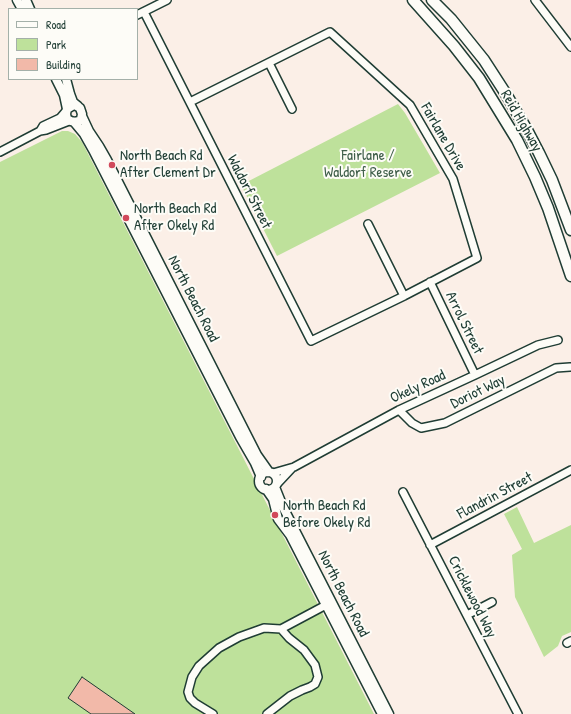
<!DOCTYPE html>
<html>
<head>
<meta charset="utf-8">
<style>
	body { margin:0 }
	#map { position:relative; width:571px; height:714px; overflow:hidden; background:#fbefe7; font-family:"Patrick Hand",sans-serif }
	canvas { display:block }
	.legend { position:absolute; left:8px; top:8px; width:130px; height:72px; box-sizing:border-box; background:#fdfcf7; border:1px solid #a4b0a9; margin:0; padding:5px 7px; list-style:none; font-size:12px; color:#1f3d34 }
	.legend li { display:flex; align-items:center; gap:8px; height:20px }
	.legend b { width:20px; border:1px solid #a4b0a9 }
</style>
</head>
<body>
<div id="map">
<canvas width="571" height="714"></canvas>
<ul class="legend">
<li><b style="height:5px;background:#fdfcf7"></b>Road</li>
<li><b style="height:11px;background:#bee19b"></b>Park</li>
<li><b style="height:11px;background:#f2b9a9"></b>Building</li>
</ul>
</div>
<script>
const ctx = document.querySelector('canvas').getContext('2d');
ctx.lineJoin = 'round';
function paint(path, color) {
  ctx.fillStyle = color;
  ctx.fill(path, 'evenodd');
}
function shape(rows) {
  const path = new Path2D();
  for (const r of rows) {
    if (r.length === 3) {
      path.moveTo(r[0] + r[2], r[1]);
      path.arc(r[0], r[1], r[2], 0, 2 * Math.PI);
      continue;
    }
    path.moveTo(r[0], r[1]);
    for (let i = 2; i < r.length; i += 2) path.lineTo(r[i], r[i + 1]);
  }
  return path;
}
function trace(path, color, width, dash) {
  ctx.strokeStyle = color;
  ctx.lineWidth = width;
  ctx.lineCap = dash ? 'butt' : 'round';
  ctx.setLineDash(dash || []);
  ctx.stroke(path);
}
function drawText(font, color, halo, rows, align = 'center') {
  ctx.font = font + ' "Patrick Hand",sans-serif';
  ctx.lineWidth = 4;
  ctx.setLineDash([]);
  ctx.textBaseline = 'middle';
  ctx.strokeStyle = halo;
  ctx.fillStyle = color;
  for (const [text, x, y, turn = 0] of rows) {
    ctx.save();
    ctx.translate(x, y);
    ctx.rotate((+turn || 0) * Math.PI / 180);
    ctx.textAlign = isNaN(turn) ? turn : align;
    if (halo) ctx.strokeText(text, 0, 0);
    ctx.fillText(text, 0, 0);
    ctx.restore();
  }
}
paint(shape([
	[398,104,405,113,440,173,277,256,241,185],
	[62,131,68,131,75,134,82,142,374,714,0,714,0,162],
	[517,507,534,543,571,525,571,632,562,636,558,646,544,657,515,597,512,555,522,549,504,514]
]), '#bee19b');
const building = shape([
	[82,677,135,714,91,714,68,698,82,677]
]);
paint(building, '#f2b9a9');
trace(building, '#1f3d34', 1);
const minor = shape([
	[535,0,571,47],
	[144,12,311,341,404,296,477,258,453,179,410,105,330,32,190,102],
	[137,15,167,0],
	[269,63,292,109],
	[40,131,43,126,60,118,66,111],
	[0,152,40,131,46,130,69,121],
	[368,224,404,296],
	[430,282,475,375],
	[399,410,412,423,421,428,445,423,556,368,570,367,571,367],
	[273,473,294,467,399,410,475,375,538,345,558,340],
	[277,484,292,468],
	[403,492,518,714],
	[430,545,571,470],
	[467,615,492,602],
	[567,643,571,641],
	[213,714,195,703,190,698,188,692,192,677,199,666,219,648,239,637,264,628,281,629,326,605],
	[267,714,290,696,302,690,310,687,315,684,318,677,315,665,304,650,289,638,281,629]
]);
const major = shape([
	[17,0,22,9],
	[26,0,30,9],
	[56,79,64,95,67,109,66,114,67,119,71,121,74,122,79,121,81,119,82,114,80,108,75,105,72,106,67,109],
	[66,79,70,94,73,102,78,106],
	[82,116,89,131,99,146,107,160,257,455,269,472],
	[74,122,84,134,93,150,240,437,255,463,261,477],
	[268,481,9],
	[275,487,283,507,389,714],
	[266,489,273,499,278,519,290,535,382,714]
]);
const highway = shape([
	[413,0,454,46,479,78,517,140,535,177,548,208,571,276],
	[432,0,451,19,484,60,506,94,527,130,539,153,552,180,571,230]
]);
trace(minor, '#1f3d34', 10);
trace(major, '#1f3d34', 11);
trace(highway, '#1f3d34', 13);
trace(minor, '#fdfcf7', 7);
trace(major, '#fdfcf7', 8);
trace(highway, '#fdfcf7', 10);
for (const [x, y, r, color] of [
	[112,165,4,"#d1495b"],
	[126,218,4,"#d1495b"],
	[275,515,4,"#d1495b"]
]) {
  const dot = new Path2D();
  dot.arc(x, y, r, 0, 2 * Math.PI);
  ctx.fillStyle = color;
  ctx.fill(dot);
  trace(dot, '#fdfcf7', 1.5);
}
drawText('15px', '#1f3d34', '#fdfcf7', [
	["Reid Highway",521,121,60],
	["Fairlane Drive",443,137,60],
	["Waldorf Street",249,192,63],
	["North Beach Road",193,299,63],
	["Arrol Street",464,323,64],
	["Okely Road",418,387,-25],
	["Doriot Way",478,392,-26],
	["Flandrin Street",495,496,-28],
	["North Beach Road",343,594,63],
	["Cricklewood Way",472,597,63]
]);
drawText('15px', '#1f3d34', '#fdfcf7', [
	["North Beach Rd",120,156],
	["After Clement Dr",120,173],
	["North Beach Rd",134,209],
	["After Okely Rd",134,226],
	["North Beach Rd",283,506],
	["Before Okely Rd",283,523]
], 'left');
drawText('15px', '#3f5e49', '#fdfcf7', [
	["Fairlane /",368,156],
	["Waldorf Reserve",368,173]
]);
</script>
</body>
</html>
